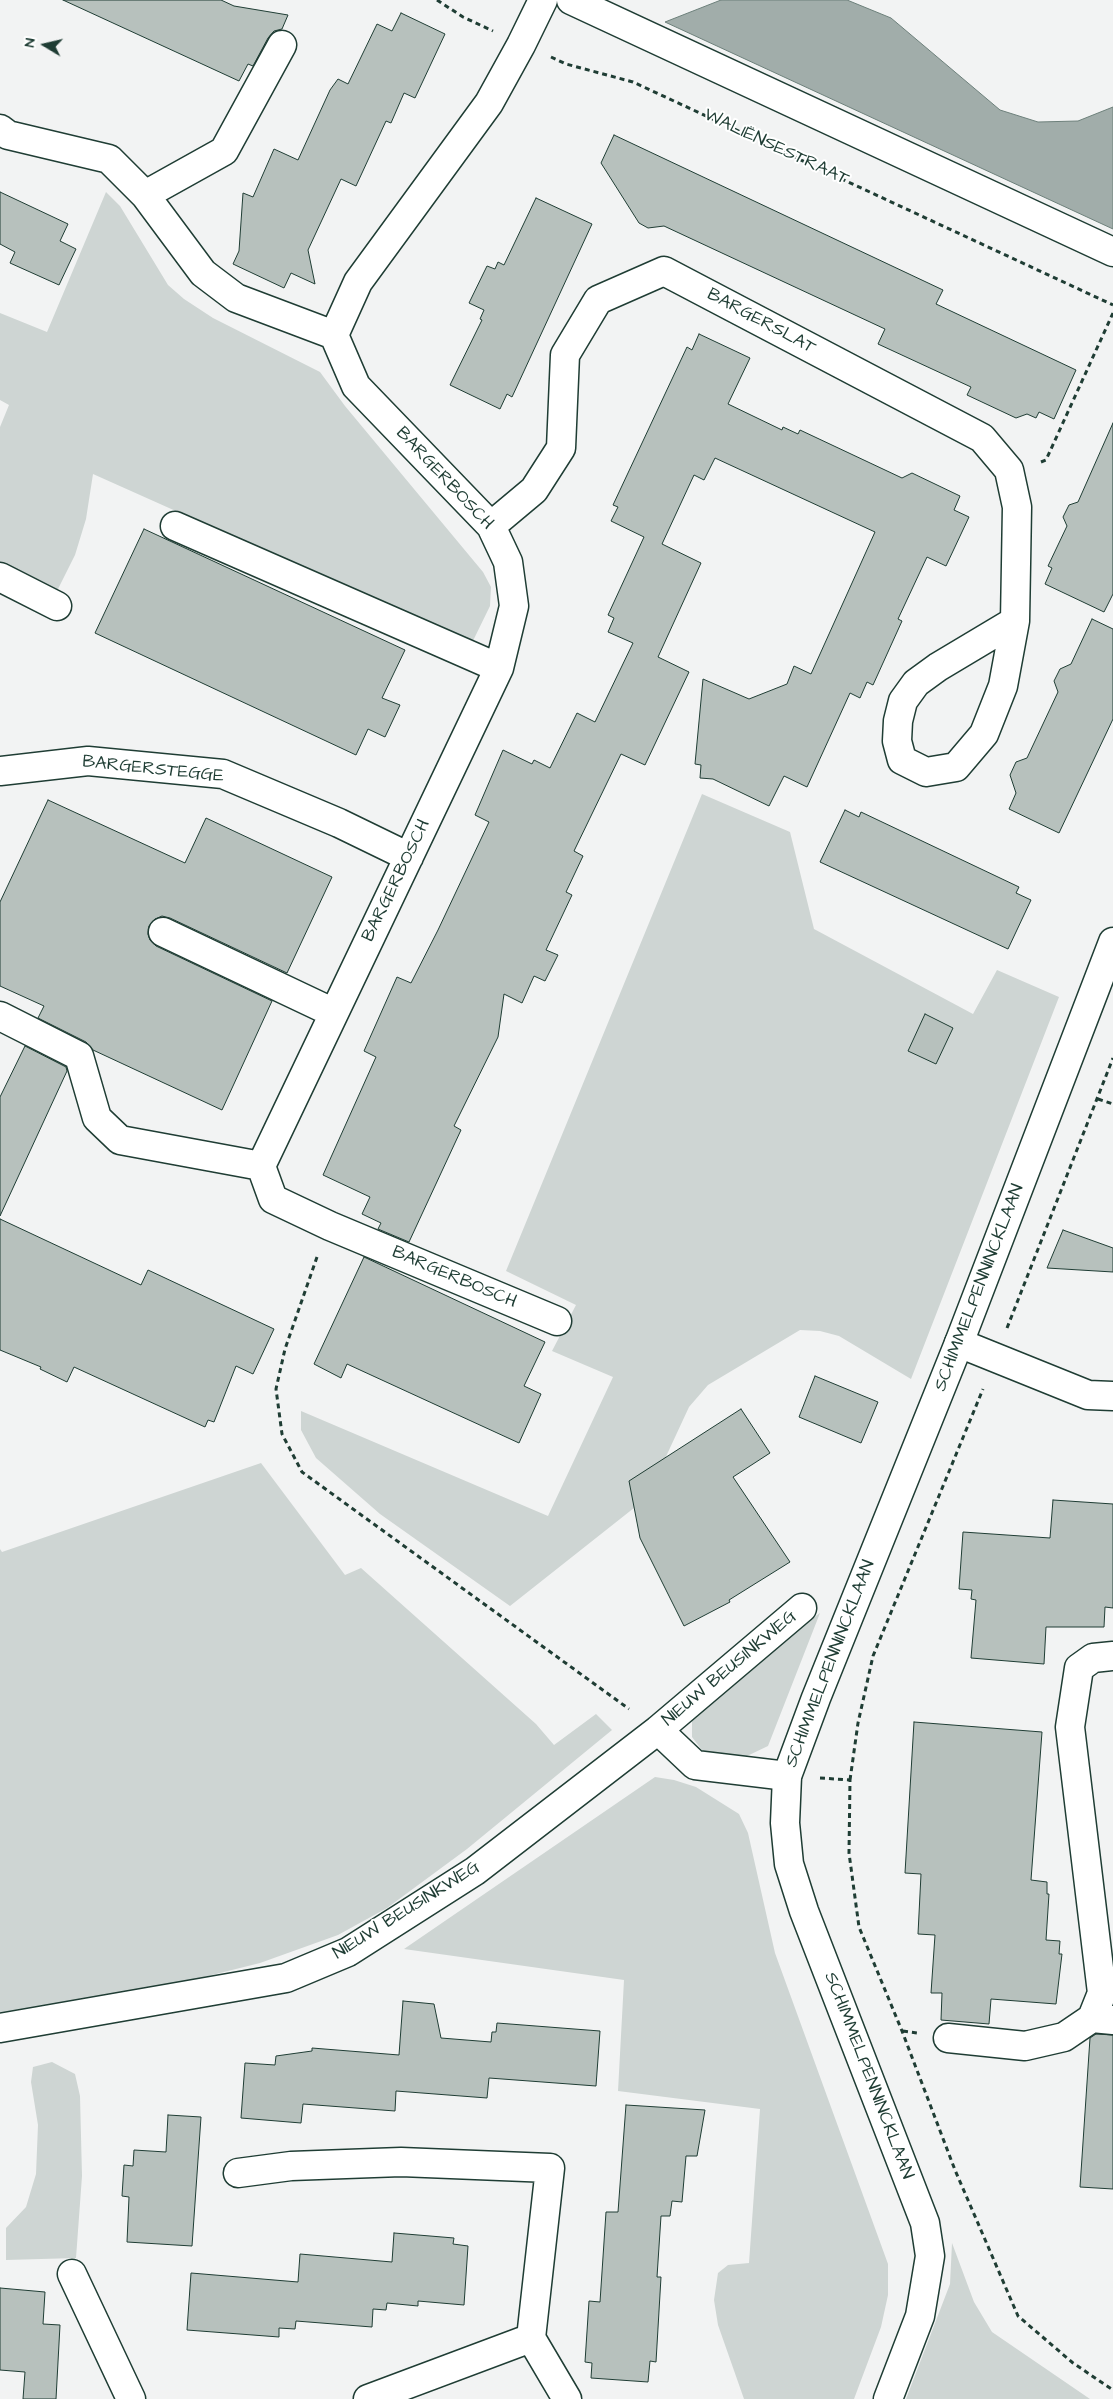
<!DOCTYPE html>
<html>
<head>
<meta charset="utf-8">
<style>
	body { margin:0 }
	#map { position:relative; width:1113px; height:2399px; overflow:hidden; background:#f2f3f3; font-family:"Architects Daughter",sans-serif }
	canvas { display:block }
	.north { position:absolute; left:20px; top:20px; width:50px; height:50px; -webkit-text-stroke:4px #fff; paint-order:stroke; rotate:279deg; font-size:14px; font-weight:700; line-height:20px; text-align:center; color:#1f3d34 }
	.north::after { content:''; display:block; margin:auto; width:18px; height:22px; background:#1f3d34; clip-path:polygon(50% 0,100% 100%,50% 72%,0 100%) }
</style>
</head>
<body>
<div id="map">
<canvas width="1113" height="2399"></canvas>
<div class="north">N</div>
</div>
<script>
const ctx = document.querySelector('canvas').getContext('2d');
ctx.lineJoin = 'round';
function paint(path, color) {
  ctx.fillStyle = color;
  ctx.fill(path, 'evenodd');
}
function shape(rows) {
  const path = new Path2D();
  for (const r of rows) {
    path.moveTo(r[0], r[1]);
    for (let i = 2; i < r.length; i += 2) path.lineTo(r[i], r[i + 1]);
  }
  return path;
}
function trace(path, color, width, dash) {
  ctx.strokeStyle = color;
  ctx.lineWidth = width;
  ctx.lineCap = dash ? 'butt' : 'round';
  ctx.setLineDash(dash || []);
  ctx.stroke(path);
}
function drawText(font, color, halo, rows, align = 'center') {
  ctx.font = font + ' "Architects Daughter",sans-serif';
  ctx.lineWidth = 4;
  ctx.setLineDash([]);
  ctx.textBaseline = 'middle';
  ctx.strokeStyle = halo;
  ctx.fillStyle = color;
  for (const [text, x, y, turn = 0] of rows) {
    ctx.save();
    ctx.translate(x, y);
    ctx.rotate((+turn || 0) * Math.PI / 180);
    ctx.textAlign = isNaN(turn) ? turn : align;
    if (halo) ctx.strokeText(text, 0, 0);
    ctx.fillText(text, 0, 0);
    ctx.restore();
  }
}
paint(shape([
	[106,192,120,206,168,285,184,299,213,318,320,372,345,406,483,572,491,587,490,606,469,649,254,546,93,474,86,519,75,555,57,591,0,563,0,427,9,405,0,400,0,313,47,332],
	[702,794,790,832,814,929,973,1014,997,970,1059,997,911,1379,839,1336,820,1331,800,1330,708,1385,689,1407,663,1463,639,1504,510,1606,380,1514,316,1458,301,1430,301,1411,548,1516,613,1377,552,1351,576,1305,506,1271],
	[261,1463,345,1575,361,1568,536,1724,554,1745,596,1714,612,1730,467,1849,387,1908,338,1935,260,1963,168,1986,0,2016,0,1549,2,1552],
	[820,1613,768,1746,747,1756,725,1759,705,1754,692,1737,692,1710,703,1699],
	[655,1777,674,1780,696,1787,739,1814,748,1833,775,1953,888,2264,888,2295,881,2327,854,2399,744,2399,718,2325,714,2300,718,2273,728,2265,749,2263,760,2109,618,2091,624,1980,404,1949],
	[52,2062,75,2074,80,2096,82,2176,76,2258,6,2260,6,2228,26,2207,36,2174,38,2125,31,2082,33,2067],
	[952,2243,974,2302,992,2332,1090,2399,906,2399,950,2284]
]), '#ced5d3');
const water = shape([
	[721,0,847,0,891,18,1000,110,1038,122,1078,121,1113,107,1113,229,665,22,721,0]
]);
paint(water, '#a1adaa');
trace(water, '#6d807b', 1);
const building = shape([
	[63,0,221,0,234,6,288,15,282,29,274,31,268,38,253,66,248,64,239,81,63,0],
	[401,13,445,34,415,98,404,93,391,123,386,121,356,186,341,179,308,250,315,284,291,273,284,288,233,264,239,251,243,193,253,197,274,149,298,160,330,90,338,79,348,84,377,24,392,31,401,13],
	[614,135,943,290,936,304,1076,370,1054,419,1039,412,1036,418,1027,414,1016,418,967,395,971,387,878,344,885,329,664,226,648,228,639,223,601,163,614,135],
	[0,192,68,224,60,241,76,249,59,285,10,263,15,252,0,244,0,192],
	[536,198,592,224,512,397,507,394,500,409,450,385,482,320,480,319,484,310,469,303,487,266,495,269,498,262,504,265,536,198],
	[699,334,750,358,728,404,782,430,783,427,798,434,800,430,902,478,912,473,960,496,954,510,969,517,946,566,927,557,898,619,902,621,873,685,867,682,860,698,850,693,807,787,784,776,769,806,713,779,700,778,701,765,695,764,703,679,749,699,787,684,794,666,811,674,875,532,715,458,704,480,694,475,662,544,701,563,658,657,689,672,645,765,621,754,574,851,583,856,566,892,572,895,546,950,558,955,545,981,534,976,522,1003,504,994,498,1037,454,1126,461,1130,409,1242,378,1229,381,1223,362,1214,370,1197,323,1175,376,1057,364,1051,397,977,411,983,438,930,489,822,475,815,503,750,532,764,534,760,550,768,577,713,595,722,633,643,608,632,614,618,608,615,644,537,611,521,618,507,613,505,687,347,692,350,699,334],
	[1113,423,1113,594,1104,612,1045,584,1052,568,1048,566,1067,526,1063,517,1069,505,1078,502,1113,423],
	[144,529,405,650,382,698,400,705,385,737,368,729,356,755,95,633,144,529],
	[1092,619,1113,629,1113,719,1059,833,1009,809,1016,793,1010,775,1016,762,1027,758,1058,692,1054,681,1060,669,1071,664,1092,619],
	[48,800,185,863,206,818,332,877,287,973,170,918,162,916,155,919,149,926,148,934,150,940,156,946,272,1001,222,1110,93,1050,86,1042,38,1018,44,1006,0,986,0,902,48,800],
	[845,810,859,817,861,812,1019,887,1016,893,1031,900,1008,949,820,862,845,810],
	[925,1014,953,1028,936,1064,908,1051,925,1014],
	[25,1046,66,1067,67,1071,0,1216,0,1097,25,1046],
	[0,1219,141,1285,148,1270,274,1329,253,1374,236,1366,214,1422,208,1420,205,1427,74,1367,67,1382,40,1369,41,1367,0,1350,0,1219],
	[1063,1230,1113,1248,1113,1272,1047,1268,1063,1230],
	[364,1257,545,1342,524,1386,541,1394,519,1443,347,1364,341,1378,314,1364,364,1257],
	[815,1376,878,1402,861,1443,799,1417,815,1376],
	[741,1409,770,1453,733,1477,790,1562,729,1600,730,1602,684,1626,640,1538,629,1481,741,1409],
	[1053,1500,1113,1504,1113,1608,1105,1607,1104,1627,1046,1627,1044,1664,971,1658,976,1600,971,1599,972,1590,959,1589,963,1532,1050,1538,1053,1500],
	[914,1722,1042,1732,1031,1880,1047,1882,1047,1894,1049,1894,1046,1940,1060,1941,1059,1954,1062,1954,1056,2004,991,1999,989,2024,941,2020,942,1993,931,1993,935,1935,918,1934,921,1874,905,1873,914,1722],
	[403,2001,434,2004,441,2038,491,2042,492,2032,496,2032,497,2023,600,2031,596,2086,489,2078,487,2098,396,2091,395,2111,303,2104,301,2123,241,2118,245,2063,275,2065,276,2056,312,2051,312,2048,399,2055,403,2001],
	[1096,2034,1113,2035,1113,2189,1080,2187,1090,2038,1096,2034],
	[626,2105,705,2110,697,2156,686,2156,682,2202,672,2201,670,2216,661,2216,657,2277,661,2277,656,2362,650,2361,648,2382,591,2378,592,2363,585,2362,589,2301,600,2302,606,2212,618,2212,626,2105],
	[168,2115,201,2117,192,2246,127,2242,129,2197,122,2196,124,2165,133,2166,134,2150,166,2152,168,2115],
	[394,2233,454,2238,453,2244,468,2246,464,2305,418,2301,418,2306,387,2303,386,2310,373,2309,372,2327,296,2321,295,2329,279,2328,279,2337,187,2330,191,2273,298,2282,300,2254,392,2262,394,2233],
	[0,2288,45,2292,43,2324,60,2325,56,2399,23,2399,25,2372,0,2370,0,2288]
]);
paint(building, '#b7c1bd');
trace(building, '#1f3d34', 1);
const street = shape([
	[543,0,521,45,489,103,358,282,334,335,356,386,491,526,508,562,514,606,499,668,261,1166,273,1199,330,1226,557,1321],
	[282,45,224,151,145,195,203,273,236,298,334,335],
	[0,129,8,135,109,159,145,195],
	[175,526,499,668],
	[491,526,534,490,561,448,565,355,598,300,664,271,982,438,1009,470,1017,507,1015,621,1003,686,984,734,956,767,926,772,902,760,897,741,898,721,903,701,916,683,938,667,1015,621],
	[0,577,57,606],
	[0,771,88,761,223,774,339,823,409,857],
	[163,932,334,1013],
	[0,1016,79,1056,97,1118,120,1140,261,1166],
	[959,1343,1088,1395,1113,1396],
	[1113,1656,1093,1658,1079,1668,1070,1727,1102,1993,1092,2018,1113,2020],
	[658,1730,695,1765,787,1776],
	[0,2028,286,1978,348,1952,475,1871,658,1730,802,1608],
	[948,2038,1025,2046,1064,2037,1092,2018],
	[238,2173,291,2166,401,2162,550,2168,531,2338,368,2399],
	[72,2274,131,2399],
	[531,2338,567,2399]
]);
const secondary = shape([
	[571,0,1113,252],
	[888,2399,920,2316,930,2256,925,2223,804,1911,789,1864,785,1823,787,1776,816,1698,959,1343,1113,942]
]);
trace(street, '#1f3d34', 31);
trace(secondary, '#1f3d34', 31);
trace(shape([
	[437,0,463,17,493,31],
	[551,57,566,64,633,82,1113,305],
	[1041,462,1046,460,1113,313],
	[1098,1099,1113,1104],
	[317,1257,285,1349,276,1389,282,1434,302,1472,629,1709],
	[1007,1328,1113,1058],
	[820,1778,850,1780,849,1853,859,1927,902,2031,955,2170,1018,2316,1073,2363,1113,2390],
	[850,1780,858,1723,873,1656,983,1389],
	[903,2031,917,2033]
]), '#1f3d34', 3, [5, 4]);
trace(street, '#fff', 28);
trace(secondary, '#fff', 28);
drawText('18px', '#1f3d34', '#fff', [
	["WALIËNSESTRAAT",776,148,25],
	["BARGERSLAT",761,322,28],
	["BARGERBOSCH",444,479,47],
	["BARGERSTEGGE",153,770,6],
	["BARGERBOSCH",397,881,-64],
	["BARGERBOSCH",454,1278,23],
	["SCHIMMELPENNINCKLAAN",980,1288,-69],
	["SCHIMMELPENNINCKLAAN",831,1664,-69],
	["NIEUW BEUSINKWEG",730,1669,-40],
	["NIEUW BEUSINKWEG",407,1911,-32],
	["SCHIMMELPENNINCKLAAN",868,2076,69]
]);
</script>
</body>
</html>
